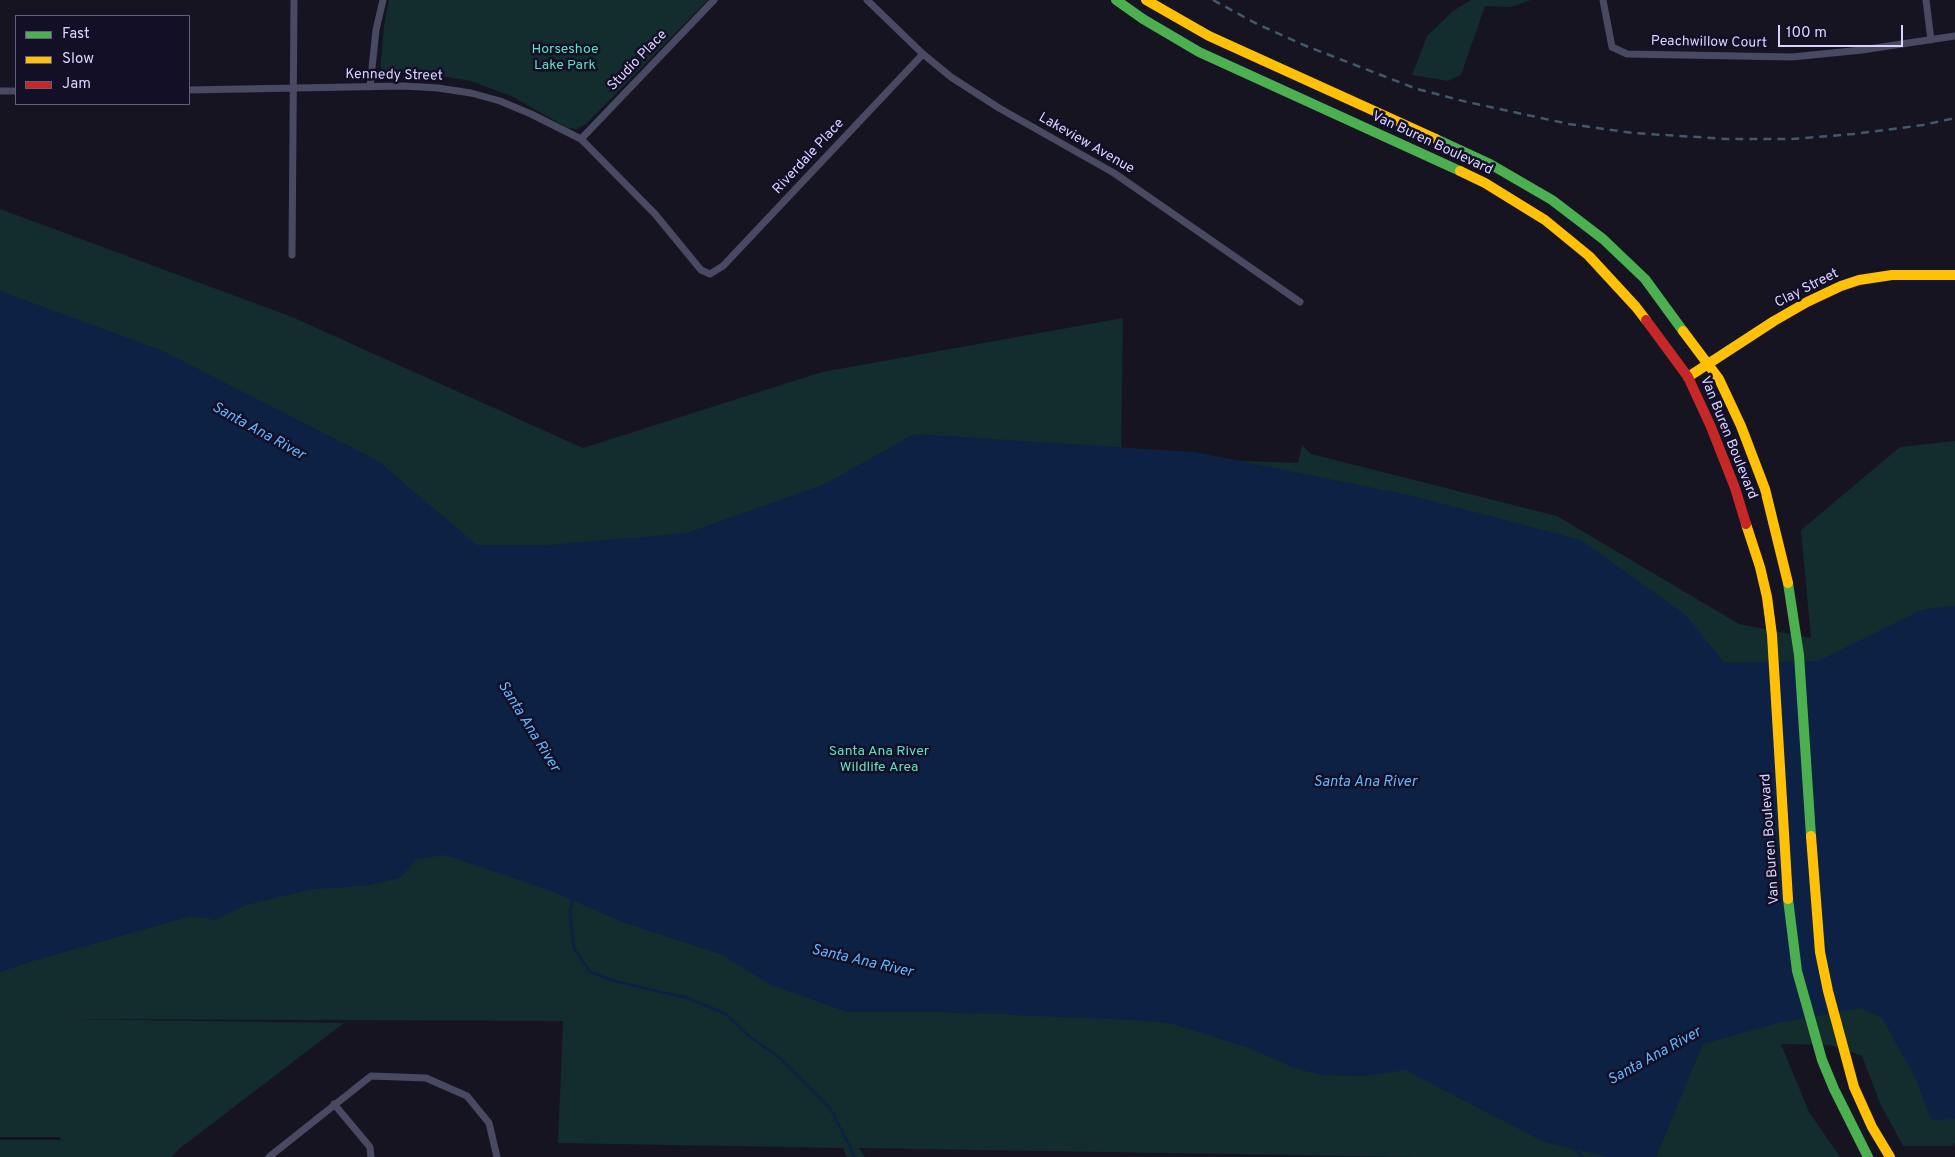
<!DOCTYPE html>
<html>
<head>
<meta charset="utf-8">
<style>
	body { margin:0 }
	#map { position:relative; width:1955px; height:1157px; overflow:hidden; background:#161421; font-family:Overpass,sans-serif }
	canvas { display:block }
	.legend { position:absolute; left:15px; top:15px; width:175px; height:90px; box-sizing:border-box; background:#130f26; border:1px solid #625e7d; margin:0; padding:6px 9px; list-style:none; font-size:15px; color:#d9d4ff }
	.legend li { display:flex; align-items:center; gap:10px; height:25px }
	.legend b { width:25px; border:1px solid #625e7d }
	.scale { position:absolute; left:1778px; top:25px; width:125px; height:22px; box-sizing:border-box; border:2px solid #d9d4ff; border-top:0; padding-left:6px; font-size:15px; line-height:18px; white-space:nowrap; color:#d9d4ff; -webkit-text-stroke:4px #130f26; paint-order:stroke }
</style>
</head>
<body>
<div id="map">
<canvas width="1955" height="1157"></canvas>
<ul class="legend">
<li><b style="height:6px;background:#4caf50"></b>Fast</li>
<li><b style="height:6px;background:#ffc107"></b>Slow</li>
<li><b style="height:6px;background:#c62828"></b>Jam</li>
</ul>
<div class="scale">100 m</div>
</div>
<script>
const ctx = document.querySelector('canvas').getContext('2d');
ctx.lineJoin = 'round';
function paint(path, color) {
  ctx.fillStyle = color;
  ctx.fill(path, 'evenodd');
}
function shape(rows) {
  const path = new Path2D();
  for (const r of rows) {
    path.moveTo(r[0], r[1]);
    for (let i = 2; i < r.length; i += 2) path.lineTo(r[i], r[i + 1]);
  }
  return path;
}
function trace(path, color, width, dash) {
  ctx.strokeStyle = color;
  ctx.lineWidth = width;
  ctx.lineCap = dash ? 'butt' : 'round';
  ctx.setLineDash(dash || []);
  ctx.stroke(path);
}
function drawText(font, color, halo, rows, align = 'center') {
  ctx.font = font + ' Overpass,sans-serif';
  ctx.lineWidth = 5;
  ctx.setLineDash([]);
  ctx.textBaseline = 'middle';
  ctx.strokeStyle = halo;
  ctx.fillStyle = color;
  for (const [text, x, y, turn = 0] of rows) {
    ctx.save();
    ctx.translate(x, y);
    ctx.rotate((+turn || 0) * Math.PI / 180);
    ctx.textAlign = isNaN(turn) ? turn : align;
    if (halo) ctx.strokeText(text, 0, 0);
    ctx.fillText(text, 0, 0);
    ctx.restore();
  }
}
paint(shape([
	[389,0,708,0,586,124,577,129,568,128,511,96,471,81,436,75,380,73,384,25],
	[1471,0,1531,0,1511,7,1485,6,1461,75,1448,81,1412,75,1427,36,1453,11],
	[0,209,292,317,583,448,822,372,1123,318,1121,456,1298,463,1302,445,1311,454,1557,516,1739,624,1811,638,1801,530,1900,447,1955,441,1955,1143,1952,1146,1903,1146,1880,1103,1862,1056,1830,1045,1781,1044,1809,1112,1840,1157,1412,1157,859,1148,865,1157,847,1157,843,1148,558,1143,563,1021,65,1019,344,1023,179,1149,171,1157,0,1157,0,1140,61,1140,60,1137,0,1137]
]), '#132c2d');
paint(shape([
	[0,291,163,351,378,461,477,545,548,545,687,533,825,484,914,434,1195,452,1413,496,1581,540,1687,616,1724,663,1818,661,1924,609,1955,606,1955,1119,1931,1120,1916,1079,1882,1018,1860,1008,1778,1023,1703,1044,1656,1157,1608,1157,1544,1142,1405,1070,1365,1076,1321,1075,1294,1068,1252,1049,1173,1024,1136,1020,937,1012,847,1012,771,985,720,954,622,922,554,892,445,855,417,859,400,878,365,886,313,889,246,905,216,920,191,916,33,961,0,972]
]), '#0d2144');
trace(shape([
	[573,897,570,912,574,948,590,972,618,982,688,998,726,1014,749,1036,780,1058,830,1108,855,1157],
	[1571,1147,1583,1157]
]), '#0d2144', 2.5);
trace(shape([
	[867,0,923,54,951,77,999,108,1114,173,1300,302],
	[1603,0,1612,47,1627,54,1792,57,1862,50,1955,36],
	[1926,0,1931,40],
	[370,87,376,30,383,0],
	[189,90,404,86,438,88,471,93,500,101,531,114,581,139,655,214,701,270,710,274,723,266,923,54],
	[0,91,16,91],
	[581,139,714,0],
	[292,255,294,0],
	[334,1104,370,1147,371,1157],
	[269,1157,371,1076,426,1078,467,1096,489,1123,497,1157]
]), '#4a4962', 7);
trace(shape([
	[1116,0,1143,19,1199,52,1460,171],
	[1436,139,1490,164,1552,200,1603,239,1645,279,1683,331],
	[1788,583,1799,655,1811,836],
	[1788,899,1797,971,1822,1060,1834,1089,1868,1157]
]), '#4caf50', 10);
trace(shape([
	[1146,0,1209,36,1436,139],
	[1460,171,1485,183,1545,220,1589,256,1636,307,1646,320],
	[1683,331,1719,379,1741,426,1765,489,1788,583],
	[1688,377,1774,321,1807,302,1841,286,1859,280,1892,275,1955,275],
	[1746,524,1760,567,1767,597,1772,635,1788,899],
	[1811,836,1820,952,1828,991,1854,1087,1872,1127,1890,1157]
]), '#ffc107', 10);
trace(shape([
	[1646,320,1688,377,1711,427,1735,488,1746,524]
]), '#c62828', 10);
trace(shape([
	[1213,0,1257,24,1306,46,1417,89,1467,102,1569,124,1633,133,1727,139,1792,139,1854,134,1923,125,1955,118]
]), '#43596b', 2.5, [8, 6]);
drawText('14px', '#d9d4ff', '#130f26', [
	["Peachwillow Court",1709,43,1],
	["Studio Place",638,61,-46],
	["Kennedy Street",394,76,1],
	["Lakeview Avenue",1086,144,30],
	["Van Buren Boulevard",1432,144,25],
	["Riverdale Place",809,157,-47],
	["Clay Street",1807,289,-27],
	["Van Buren Boulevard",1728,438,68],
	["Van Buren Boulevard",1771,839,-94]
]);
drawText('14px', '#5fe0c0', '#130f26', [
	["Horseshoe",565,50],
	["Lake Park",565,66],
	["Santa Ana River",879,752],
	["Wildlife Area",879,768]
]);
drawText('italic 15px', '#62b6ff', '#130f26', [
	["Santa Ana River",258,432,29],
	["Santa Ana River",528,727,58],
	["Santa Ana River",1365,783],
	["Santa Ana River",862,962,13],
	["Santa Ana River",1655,1057,-29]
]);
</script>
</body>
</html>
